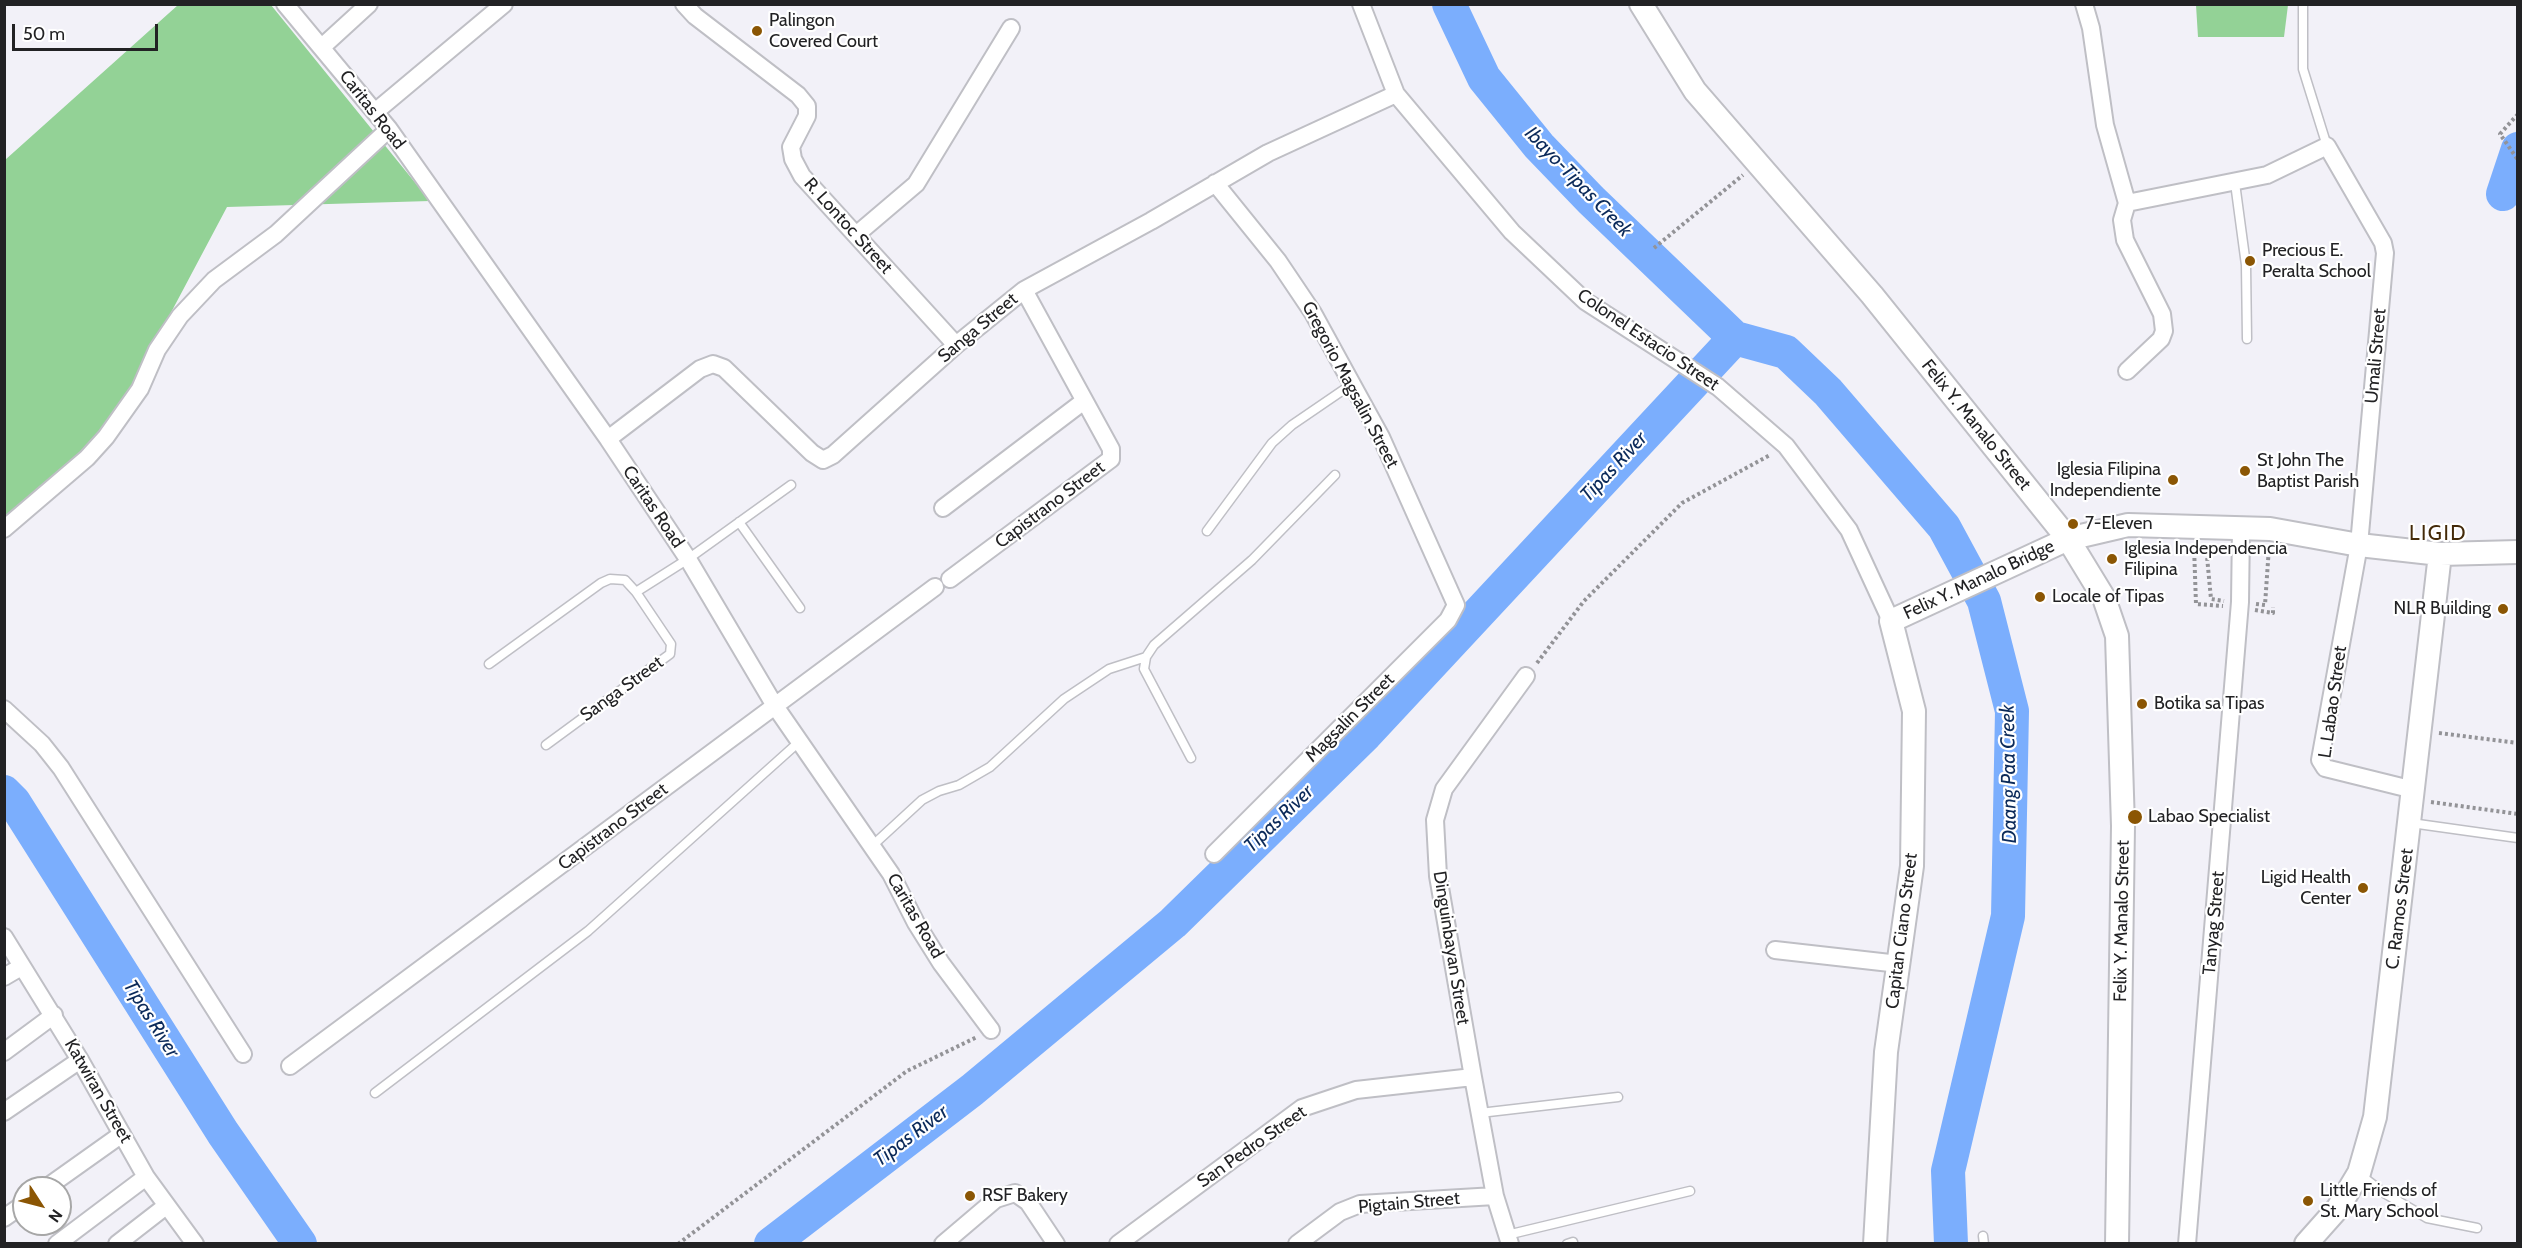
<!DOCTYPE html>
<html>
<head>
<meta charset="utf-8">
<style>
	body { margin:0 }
	#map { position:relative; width:2522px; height:1248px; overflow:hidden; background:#f2f1f8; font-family:Cabin,sans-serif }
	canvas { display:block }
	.frame { position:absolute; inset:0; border:6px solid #222224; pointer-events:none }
	.north { position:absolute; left:12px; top:1176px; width:60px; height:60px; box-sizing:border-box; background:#fff; border:2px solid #a7a7a7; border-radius:50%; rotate:126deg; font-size:16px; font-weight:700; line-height:24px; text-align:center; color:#222224 }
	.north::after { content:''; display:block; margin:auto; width:21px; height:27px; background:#8b5604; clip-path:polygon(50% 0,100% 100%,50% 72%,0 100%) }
	.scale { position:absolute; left:12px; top:24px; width:146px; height:27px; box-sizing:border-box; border:3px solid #222224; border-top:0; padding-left:8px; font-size:18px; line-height:21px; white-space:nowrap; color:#222224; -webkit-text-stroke:4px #fff; paint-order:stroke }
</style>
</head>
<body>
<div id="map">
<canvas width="2522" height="1248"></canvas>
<div class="frame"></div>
<div class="north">N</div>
<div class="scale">50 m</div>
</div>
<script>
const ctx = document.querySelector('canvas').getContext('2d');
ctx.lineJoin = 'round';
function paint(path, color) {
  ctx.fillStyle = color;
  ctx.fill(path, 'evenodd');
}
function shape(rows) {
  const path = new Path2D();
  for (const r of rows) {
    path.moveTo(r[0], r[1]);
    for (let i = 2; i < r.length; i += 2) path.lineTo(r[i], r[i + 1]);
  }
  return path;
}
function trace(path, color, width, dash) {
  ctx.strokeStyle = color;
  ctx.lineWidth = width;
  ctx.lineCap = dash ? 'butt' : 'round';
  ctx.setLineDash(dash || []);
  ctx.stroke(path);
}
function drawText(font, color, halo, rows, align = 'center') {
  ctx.font = font + ' Cabin,sans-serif';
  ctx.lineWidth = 4.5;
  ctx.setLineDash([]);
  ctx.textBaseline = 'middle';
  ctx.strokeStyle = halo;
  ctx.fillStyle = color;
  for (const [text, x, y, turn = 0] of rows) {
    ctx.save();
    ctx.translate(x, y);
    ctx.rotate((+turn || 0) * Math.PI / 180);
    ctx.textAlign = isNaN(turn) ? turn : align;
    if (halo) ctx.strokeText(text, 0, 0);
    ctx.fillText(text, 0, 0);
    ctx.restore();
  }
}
paint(shape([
	[178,5,271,5,430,201,227,207,115,418,5,527,5,160],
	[2196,5,2288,5,2284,37,2198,37]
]), '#93d296');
paint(shape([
	[2517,130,2518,190,2516,192,2494,188,2500,156]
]), '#7baefd');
trace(shape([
	[1449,4,1484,78,1539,146,1591,200,1735,338,1786,352,1828,392,1944,527,1984,601,2012,711,2008,916,1948,1171,1951,1244],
	[2503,194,2518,149],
	[4,792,14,802,223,1133,300,1244],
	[771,1244,972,1090,1173,923,1366,734,1735,338]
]), '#7baefd', 34);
const lane = shape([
	[2303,4,2303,69,2327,146],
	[2235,183,2246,265,2247,339],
	[739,522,800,608],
	[1207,531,1272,443,1292,425,1352,384],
	[489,664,601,583,610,579,625,580,636,592],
	[546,745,670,654,671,644,636,592,688,559,791,485],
	[1191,758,1144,669,1146,657,1154,645,1252,560,1335,475],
	[2411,823,2518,838],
	[872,846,922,800,939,791,959,785,990,767,1064,699,1109,669,1146,657],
	[375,1093,588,931,800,741],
	[1480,1113,1618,1097],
	[2359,1174,2384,1193,2427,1218,2477,1228],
	[1507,1235,1690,1191],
	[1983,1236,1984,1244],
	[1567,1244,1573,1242]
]);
const street = shape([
	[285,4,389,129,608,439,688,559,775,706,891,874,916,923,941,963,991,1030],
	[684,4,695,16,798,95,807,106,807,116,791,147,793,159,802,176,956,345],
	[1361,4,1396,94,1512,232,1585,301,1718,387,1786,446,1849,530,1891,621],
	[2084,4,2091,28,2105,125,2127,203],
	[322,47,369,4],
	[375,112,504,4],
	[2127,203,2267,175,2327,146,2383,243,2385,253,2359,545,2320,760,2325,768,2414,790],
	[2127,203,2122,220,2125,240,2162,314,2164,331,2161,339,2127,371],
	[856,235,916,184,1011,28],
	[608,439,700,369,713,364,724,368,812,453,823,460,833,455,956,345,1024,290,1151,221,1268,153,1396,94],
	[943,508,1084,401],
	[4,529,87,458,106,437,140,389,157,350,180,316,214,280,276,234,389,129],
	[950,579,1111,459,1111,449,1024,290],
	[4,709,42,744,61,768,243,1054],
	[1214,854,1448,620,1456,605,1381,437,1313,313,1278,261,1215,183],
	[4,937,80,1060,146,1177,195,1244],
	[1775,950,1899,964],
	[4,977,21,967],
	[4,1052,54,1015],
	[290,1066,935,587],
	[4,1112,80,1060],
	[46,1188,122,1134],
	[4,1218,24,1204],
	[57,1244,146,1177],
	[117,1244,166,1206],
	[943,1244,996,1199,1015,1193,1028,1202,1056,1244],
	[1118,1244,1302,1108,1356,1090,1473,1077],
	[1297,1244,1340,1212,1360,1204,1495,1196],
	[1510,1244,1495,1196,1473,1077,1438,876,1435,820,1444,789,1526,676],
	[2187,1244,2240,602,2241,528]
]);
const secondary = shape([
	[1641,4,1695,91,1872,295,2068,539,2104,598,2117,636,2123,826,2117,1244],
	[1875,1244,1886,1052,1912,866,1914,711,1891,621,2068,539,2128,525,2270,529,2359,545,2440,554,2518,552],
	[2306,1244,2338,1208,2359,1173,2375,1117,2440,554]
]);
trace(lane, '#bfbfc5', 11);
trace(street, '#bfbfc5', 20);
trace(secondary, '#bfbfc5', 26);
trace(shape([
	[2518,114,2500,134,2518,160],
	[1654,248,1743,175],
	[2194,546,2196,604,2223,606],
	[2206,546,2211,599,2224,601],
	[2256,604,2265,605,2269,547],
	[2255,610,2273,613,2273,607],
	[1537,663,1584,601,1682,503,1770,455],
	[2439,733,2518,743],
	[2431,802,2518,814],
	[678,1244,907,1071,977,1037]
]), '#939397', 4, [3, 3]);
trace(lane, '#fff', 8);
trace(street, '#fff', 16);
trace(secondary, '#fff', 22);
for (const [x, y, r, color] of [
	[757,31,6,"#8b5604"],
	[2250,261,6,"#8b5604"],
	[2245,471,6,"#8b5604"],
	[2173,480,6,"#8b5604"],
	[2073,524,6,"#8b5604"],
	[2112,559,6,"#8b5604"],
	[2040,597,6,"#8b5604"],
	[2503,609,6,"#8b5604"],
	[2142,704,6,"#8b5604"],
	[2135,817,8,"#8b5604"],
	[2363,888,6,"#8b5604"],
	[970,1196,6,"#8b5604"],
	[2308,1201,6,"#8b5604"]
]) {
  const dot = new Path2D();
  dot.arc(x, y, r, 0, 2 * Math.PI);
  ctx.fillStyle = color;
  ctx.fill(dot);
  trace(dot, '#fff', 2);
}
drawText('18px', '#222224', '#fff', [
	["Palingon",769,21],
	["Covered Court",769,42],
	["Precious E.",2262,251],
	["Peralta School",2262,272],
	["St John The",2257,461],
	["Baptist Parish",2257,482],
	["Iglesia Filipina",2161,470,"right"],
	["Independiente",2161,491,"right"],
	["7-Eleven",2085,524],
	["Iglesia Independencia",2124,549],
	["Filipina",2124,570],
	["Locale of Tipas",2052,597],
	["NLR Building",2491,609,"right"],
	["Botika sa Tipas",2154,704],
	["Labao Specialist",2148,817],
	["Ligid Health",2351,878,"right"],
	["Center",2351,899,"right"],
	["Little Friends of",2320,1191],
	["St. Mary School",2320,1212],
	["RSF Bakery",982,1196]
], 'left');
drawText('18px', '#222224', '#fff', [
	["Caritas Road",372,110,52],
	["R. Lontoc Street",848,226,48],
	["Sanga Street",978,328,-40],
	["Colonel Estacio Street",1648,340,34],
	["Umali Street",2376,356,-85],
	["Gregorio Magsalin Street",1350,385,62],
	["Felix Y. Manalo Street",1976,425,51],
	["Capistrano Street",1050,505,-37],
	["Caritas Road",653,507,56],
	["Felix Y. Manalo Bridge",1979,580,-25],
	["Sanga Street",622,689,-36],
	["L. Labao Street",2333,702,-82],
	["Magsalin Street",1350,718,-45],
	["Capistrano Street",613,827,-37],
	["C. Ramos Street",2400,909,-83],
	["Caritas Road",915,916,60],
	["Felix Y. Manalo Street",2122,921,-89],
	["Tanyag Street",2214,923,-85],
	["Capitan Ciano Street",1902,931,-83],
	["Dinguinbayan Street",1451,948,81],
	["Katwiran Street",98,1091,60],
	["San Pedro Street",1252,1147,-35],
	["Pigtain Street",1409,1203,-5]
]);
drawText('italic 20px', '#0b2a5a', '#fff', [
	["Ibayo-Tipas Creek",1578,182,46],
	["Tipas River",1614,467,-47],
	["Daang Paa Creek",2009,774,-91],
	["Tipas River",1279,819,-44],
	["Tipas River",151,1019,58],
	["Tipas River",911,1136,-37]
]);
ctx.letterSpacing = '1.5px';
drawText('21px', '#442a09', '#fff', [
	["LIGID",2438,534]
]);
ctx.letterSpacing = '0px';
</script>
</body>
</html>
